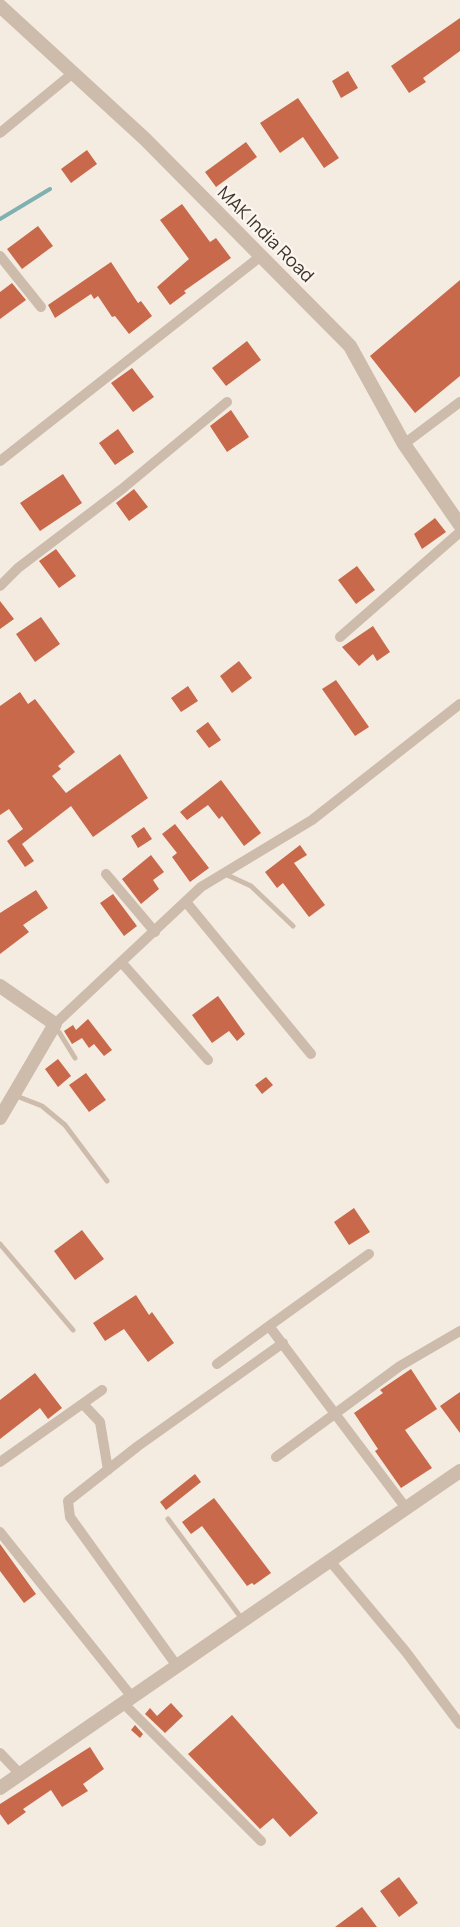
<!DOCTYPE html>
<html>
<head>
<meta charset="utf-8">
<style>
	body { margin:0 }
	canvas { display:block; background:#f4ebe1 }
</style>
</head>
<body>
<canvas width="460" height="1927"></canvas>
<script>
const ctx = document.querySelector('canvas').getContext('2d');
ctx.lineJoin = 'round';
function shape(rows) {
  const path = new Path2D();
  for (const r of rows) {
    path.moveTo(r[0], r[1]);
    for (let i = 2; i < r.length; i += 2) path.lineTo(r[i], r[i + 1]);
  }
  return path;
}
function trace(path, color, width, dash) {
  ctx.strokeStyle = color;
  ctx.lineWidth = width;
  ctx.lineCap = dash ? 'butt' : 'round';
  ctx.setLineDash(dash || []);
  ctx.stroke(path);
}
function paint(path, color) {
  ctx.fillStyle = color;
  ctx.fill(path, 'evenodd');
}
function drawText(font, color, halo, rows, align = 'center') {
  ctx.font = font + ' Manrope,sans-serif';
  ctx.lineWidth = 5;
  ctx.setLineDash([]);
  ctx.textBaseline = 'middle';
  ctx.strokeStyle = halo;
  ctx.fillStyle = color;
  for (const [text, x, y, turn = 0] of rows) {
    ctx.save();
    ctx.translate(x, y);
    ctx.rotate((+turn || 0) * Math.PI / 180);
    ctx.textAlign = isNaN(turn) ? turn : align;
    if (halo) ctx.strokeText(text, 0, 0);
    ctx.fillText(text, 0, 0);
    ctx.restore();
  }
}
trace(shape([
	[0,219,50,189]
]), '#7fb0b2', 4);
paint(shape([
	[460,18,460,51,423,78,426,82,409,93,391,66],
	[348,71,358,88,341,98,332,81],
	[298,98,339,158,324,168,303,137,280,153,260,123],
	[246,142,257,157,216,187,205,172],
	[87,150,97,164,71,183,61,169],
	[182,204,210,242,216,238,231,258,184,291,186,293,170,305,157,287,189,259,160,220],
	[38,226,53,246,22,269,7,249],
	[111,262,138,303,141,301,152,316,129,334,115,316,112,317,98,296,94,299,91,294,55,318,48,305],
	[460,280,460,376,415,413,370,356],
	[12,283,26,300,0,319,0,292],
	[247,341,261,360,226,386,212,368],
	[132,368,154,397,133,412,111,383],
	[231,410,249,437,227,452,210,426],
	[118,429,134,452,115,465,99,443],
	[63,474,82,503,40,531,20,503],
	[134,489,148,507,129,521,116,503],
	[435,518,446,532,422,549,414,534],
	[56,549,76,576,59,588,39,561],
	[357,566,375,590,356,604,338,580],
	[0,601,14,619,0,629],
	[41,617,60,644,35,662,16,634],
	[373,626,390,652,377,661,373,654,359,666,342,647],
	[239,661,252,678,232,693,220,676],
	[336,680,369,727,355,736,322,689],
	[188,686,198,701,181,712,171,698],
	[20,692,28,704,35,699,75,752,58,766,61,769,52,776,66,793,120,754,148,798,93,837,71,806,22,844,34,861,25,867,7,841,23,829,9,809,0,815,0,706],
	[208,722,221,740,209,748,196,731],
	[221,780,261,833,244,846,222,816,219,819,208,805,187,820,180,812],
	[175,824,209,868,190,882,172,857,177,853,162,834],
	[144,827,152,839,138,848,131,836],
	[300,845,307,855,294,863,325,905,309,917,283,883,277,888,265,872],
	[151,855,164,872,153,880,159,889,141,904,122,879],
	[36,890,48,908,23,925,29,932,0,954,0,913],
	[113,894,137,926,124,936,100,903],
	[218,996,245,1034,237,1041,229,1031,212,1043,192,1015],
	[88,1019,112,1050,104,1056,94,1044,89,1048,82,1038,72,1044,64,1031,73,1025,76,1030],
	[58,1059,71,1076,58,1087,45,1069],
	[86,1073,106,1100,89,1112,69,1085],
	[266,1077,273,1085,262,1094,255,1085],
	[354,1208,370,1232,349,1245,334,1222],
	[82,1230,104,1259,75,1280,54,1251],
	[136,1295,149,1315,152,1312,174,1343,148,1362,124,1329,105,1341,93,1323],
	[411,1369,437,1409,405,1430,432,1468,401,1488,375,1451,378,1449,354,1413,383,1393,380,1390],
	[35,1373,62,1408,48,1419,40,1408,0,1439,0,1400],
	[460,1392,460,1433,440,1406],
	[195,1474,201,1482,166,1510,160,1502],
	[214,1498,271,1573,254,1585,252,1583,247,1586,202,1526,191,1534,182,1522],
	[0,1544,36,1594,24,1603,0,1571],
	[171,1703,183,1716,165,1733,145,1714,150,1708,157,1716],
	[232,1715,318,1813,290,1837,273,1818,260,1829,188,1754],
	[135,1725,143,1734,140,1738,131,1730],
	[90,1747,104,1769,83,1784,88,1791,62,1807,51,1790,23,1809,26,1812,8,1825,0,1814,0,1804],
	[399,1877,418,1903,399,1917,380,1891],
	[362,1907,377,1927,335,1927]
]), '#c8694b');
trace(shape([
	[225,874,251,886,293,926],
	[52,1029,59,1032,75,1058],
	[14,1095,42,1106,65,1125,107,1181],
	[0,1244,73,1330],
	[168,1519,242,1619]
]), '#cdbbac', 5);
trace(shape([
	[0,133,73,73],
	[0,256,41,307],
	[404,444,460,402],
	[0,461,261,256],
	[0,586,18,568,122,489,227,402],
	[340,637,460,532],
	[106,874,155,932],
	[186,902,311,1054],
	[122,963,208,1060],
	[55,1024,201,887,312,820,460,704],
	[369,1254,269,1326,406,1508],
	[217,1364,269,1326],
	[83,1404,100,1422,108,1470],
	[276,1457,400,1366,460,1331],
	[0,1462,102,1390],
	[0,1532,132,1697],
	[330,1561,406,1652,460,1724],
	[177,1666,70,1517,68,1501,138,1446,283,1343],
	[123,1703,261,1841],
	[0,1753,20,1774]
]), '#cdbbac', 10);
trace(shape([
	[0,6,145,139,350,346,404,444,460,525],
	[0,986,55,1024,0,1118],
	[0,1788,460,1471]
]), '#cdbbac', 14);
drawText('18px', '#3b302b', '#fbf5ee', [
	["MAK India Road",265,235,45]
]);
</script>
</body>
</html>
